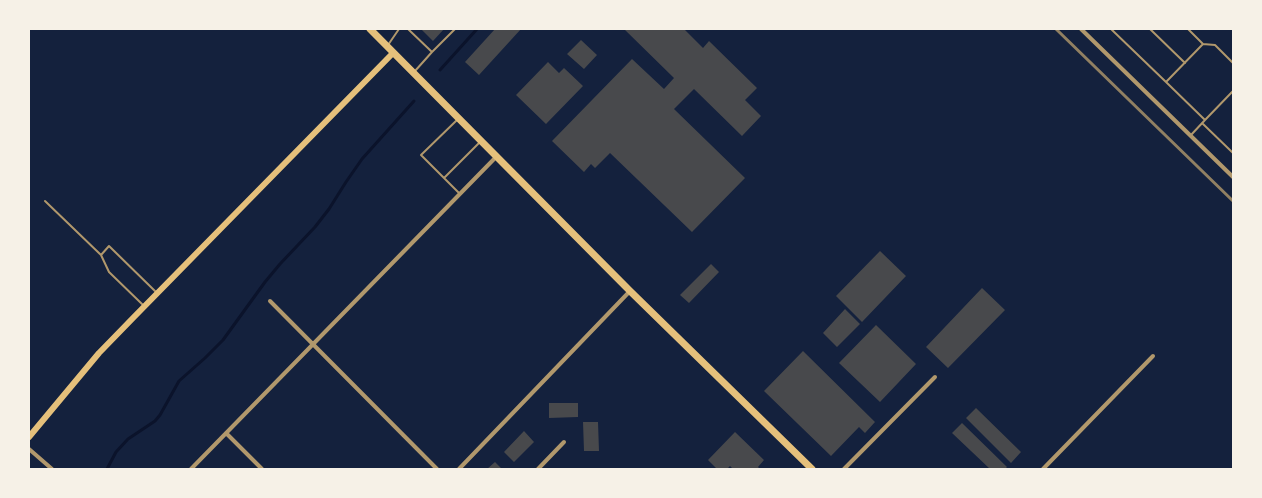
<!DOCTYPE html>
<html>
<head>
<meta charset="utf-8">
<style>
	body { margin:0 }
	#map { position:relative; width:1262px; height:498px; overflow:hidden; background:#14213d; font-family:"PT Sans",sans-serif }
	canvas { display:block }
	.frame { position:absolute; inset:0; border:30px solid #f6f1e7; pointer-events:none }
</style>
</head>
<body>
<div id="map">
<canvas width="1262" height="498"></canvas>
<div class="frame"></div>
</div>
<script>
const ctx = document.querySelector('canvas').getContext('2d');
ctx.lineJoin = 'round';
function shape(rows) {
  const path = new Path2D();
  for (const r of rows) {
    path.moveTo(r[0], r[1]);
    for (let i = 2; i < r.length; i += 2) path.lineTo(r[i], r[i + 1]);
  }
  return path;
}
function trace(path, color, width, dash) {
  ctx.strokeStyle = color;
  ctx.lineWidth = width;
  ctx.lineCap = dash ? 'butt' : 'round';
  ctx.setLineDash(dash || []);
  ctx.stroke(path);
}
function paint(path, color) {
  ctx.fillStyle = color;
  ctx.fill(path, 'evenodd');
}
trace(shape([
	[440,70,477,29],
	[107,469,116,452,128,439,155,421,160,415,179,381,205,358,223,340,265,282,280,264,315,227,329,209,346,182,362,159,414,101]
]), '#0b132b', 3);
paint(shape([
	[421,29,444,29,433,41],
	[495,29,521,29,479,75,465,62],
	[624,29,684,29,703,48,709,41,757,88,745,100,761,116,742,136,694,89,674,109,745,178,692,232,610,153,595,168,591,164,584,172,552,141,632,59,664,89,674,78],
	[581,40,597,55,584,69,567,54],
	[548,62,559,73,564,68,583,86,546,124,516,95],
	[880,251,906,276,862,322,836,296],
	[711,264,719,272,689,303,680,295],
	[982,288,1005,310,948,368,926,347],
	[845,309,860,324,837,347,823,333],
	[876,325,916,364,880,402,839,363],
	[803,351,875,422,865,433,859,427,831,456,764,391],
	[549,403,578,403,578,417,549,418],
	[976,408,1021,452,1011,463,966,418],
	[583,422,598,422,599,451,584,451],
	[962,423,1007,467,1005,469,990,469,952,433],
	[524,431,534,442,514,462,504,452],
	[735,432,764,460,758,467,760,469,733,469,730,466,727,469,717,469,708,460],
	[495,462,502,469,487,469]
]), '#48494c');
trace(shape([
	[408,29,432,52,415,71],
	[1111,29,1166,82],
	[1150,29,1185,63],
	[1188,29,1203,44,1215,45,1233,63],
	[1203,44,1166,82,1205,120,1233,91],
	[388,45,399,29],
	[432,52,455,29],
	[457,120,421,155,460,194],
	[1202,123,1233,153],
	[1191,135,1205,120],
	[444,178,480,142],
	[45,201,101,255,109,272,143,305],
	[101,255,109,246,157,293]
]), '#b1986c', 2);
trace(shape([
	[1081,29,1233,177],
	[270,301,437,469],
	[226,433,262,469],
	[29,449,52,469],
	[191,469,496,157],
	[459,469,630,291],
	[538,469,564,442],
	[844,469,935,377],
	[1043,469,1153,356]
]), '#b1986c', 4);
trace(shape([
	[29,437,99,353,133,318,393,53]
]), '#e5c07b', 6);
trace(shape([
	[370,29,630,291,812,469]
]), '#e5c07b', 7);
trace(shape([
	[1056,29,1233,201]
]), '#918062', 3);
</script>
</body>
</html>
